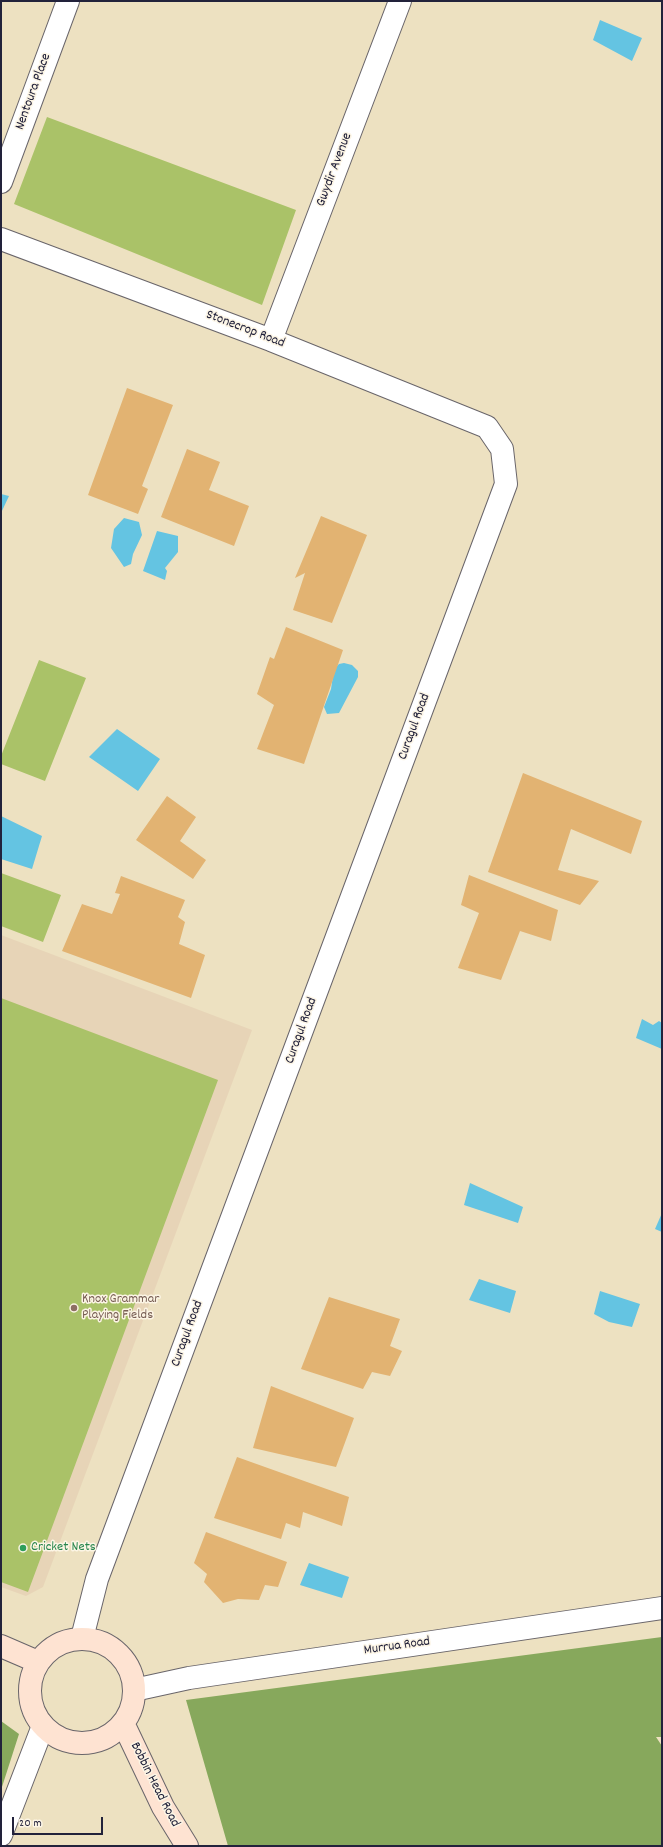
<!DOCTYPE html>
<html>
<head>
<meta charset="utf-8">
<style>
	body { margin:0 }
	#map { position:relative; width:663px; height:1847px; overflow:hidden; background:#ede1c1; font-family:Dekko,sans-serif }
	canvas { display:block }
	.frame { position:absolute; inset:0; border:2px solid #22223b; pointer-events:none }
	.scale { position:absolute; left:12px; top:1817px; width:91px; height:18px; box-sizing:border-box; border:2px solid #22223b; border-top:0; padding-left:5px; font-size:12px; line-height:14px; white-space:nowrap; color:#22223b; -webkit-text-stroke:3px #fcf5e5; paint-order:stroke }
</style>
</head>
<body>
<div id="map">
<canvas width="663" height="1847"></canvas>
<div class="frame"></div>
<div class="scale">20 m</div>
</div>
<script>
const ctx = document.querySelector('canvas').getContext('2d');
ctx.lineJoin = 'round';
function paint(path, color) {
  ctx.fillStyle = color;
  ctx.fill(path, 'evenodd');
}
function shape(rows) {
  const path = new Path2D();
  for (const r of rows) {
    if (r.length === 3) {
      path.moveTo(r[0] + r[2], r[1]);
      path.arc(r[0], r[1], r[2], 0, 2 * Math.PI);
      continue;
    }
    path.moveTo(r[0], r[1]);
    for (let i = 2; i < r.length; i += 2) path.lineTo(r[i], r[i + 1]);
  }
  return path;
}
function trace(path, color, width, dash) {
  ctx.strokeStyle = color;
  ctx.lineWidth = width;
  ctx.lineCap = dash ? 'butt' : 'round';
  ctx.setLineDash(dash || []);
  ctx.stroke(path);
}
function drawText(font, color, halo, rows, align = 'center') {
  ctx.font = font + ' Dekko,sans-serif';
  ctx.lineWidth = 3;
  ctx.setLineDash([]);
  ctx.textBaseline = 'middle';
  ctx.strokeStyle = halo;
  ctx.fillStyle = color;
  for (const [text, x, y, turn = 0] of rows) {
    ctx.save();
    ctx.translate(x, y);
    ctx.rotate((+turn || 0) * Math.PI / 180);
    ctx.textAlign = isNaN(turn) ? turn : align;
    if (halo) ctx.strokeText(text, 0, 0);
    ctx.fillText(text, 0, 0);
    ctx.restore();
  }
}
paint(shape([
	[1,935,252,1030,43,1587,26,1596,1,1587]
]), '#e7d4b7');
paint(shape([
	[47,117,296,210,262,305,14,204],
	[39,660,86,678,45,781,1,764,1,756],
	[1,873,61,895,43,942,1,926],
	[1,998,218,1080,28,1592,1,1582]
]), '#aac268');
paint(shape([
	[662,1637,662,1737,656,1737,662,1746,662,1846,228,1846,186,1700],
	[1,1721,19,1734,1,1790]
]), '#87a85c');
paint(shape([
	[600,20,642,38,632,61,593,40],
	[1,494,9,496,1,513],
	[124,518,139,522,142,535,133,554,131,564,124,567,111,548,114,529],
	[157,531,178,536,178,552,165,568,167,571,165,580,143,571],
	[344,663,352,665,358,671,358,677,339,713,327,714,324,707,331,689,334,669,339,664],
	[117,729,160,759,138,791,89,757],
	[1,816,42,836,32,869,1,859],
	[642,1019,653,1025,659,1021,662,1023,662,1049,636,1038],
	[470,1183,523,1207,518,1223,464,1205],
	[662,1213,662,1232,655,1229],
	[479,1279,516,1291,510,1313,469,1300],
	[600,1291,640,1304,632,1327,609,1322,594,1314],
	[309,1563,349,1577,342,1598,300,1585]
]), '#64c4e2');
paint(shape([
	[127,388,173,405,142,486,148,489,138,514,88,495],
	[187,449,220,462,209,490,249,506,234,546,161,517],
	[321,516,367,535,332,623,293,610,305,573,295,578],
	[286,627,343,650,304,764,257,749,274,705,257,694,270,657,274,659],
	[523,773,642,821,631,854,571,829,558,870,599,881,580,905,488,872],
	[167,796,196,817,180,841,206,860,193,879,136,840],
	[469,875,558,910,551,941,520,931,501,980,458,968,479,913,461,905],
	[121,876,185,900,178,917,185,922,179,944,205,955,191,998,62,951,82,904,112,914,120,894,115,893],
	[329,1297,400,1319,390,1346,402,1351,390,1376,372,1372,363,1389,301,1369],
	[271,1386,354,1418,336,1467,253,1448],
	[237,1457,349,1497,342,1526,303,1512,300,1528,286,1523,281,1539,214,1518],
	[206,1532,287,1562,278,1587,265,1585,259,1600,238,1599,223,1603,204,1582,207,1574,194,1563]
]), '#e2b372');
const minor = shape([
	[1,182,68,1],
	[1,239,271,340,487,427,502,449,506,484,97,1579,82,1638],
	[271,340,400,1],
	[134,1690,189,1678,662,1608],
	[1,1835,43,1726]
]);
const secondary = shape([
	[82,1691,52],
	[1,1646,38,1662],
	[123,1723,163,1807,187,1846]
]);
trace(minor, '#69656a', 24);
trace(secondary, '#69656a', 24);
trace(minor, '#fff', 22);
trace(secondary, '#fee3d2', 22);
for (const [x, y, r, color] of [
	[74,1308,4,"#8d6e63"],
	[23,1548,4,"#2e9e5b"]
]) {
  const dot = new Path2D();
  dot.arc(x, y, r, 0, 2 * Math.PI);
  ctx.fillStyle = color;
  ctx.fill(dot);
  trace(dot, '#fcf5e5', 1.5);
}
drawText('14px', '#22223b', '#fcf5e5', [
	["Nentoura Place",34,92,-70],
	["Gwydir Avenue",335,170,-69],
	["Stonecrop Road",245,330,21],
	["Curagul Road",415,727,-70],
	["Curagul Road",302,1031,-70],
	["Curagul Road",188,1334,-70],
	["Murrua Road",397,1647,-8],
	["Bobbin Head Road",154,1785,63]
]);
drawText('14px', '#785e54', '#fcf5e5', [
	["Knox Grammar",82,1300],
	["Playing Fields",82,1316]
], 'left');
drawText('14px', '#27864d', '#fcf5e5', [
	["Cricket Nets",31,1548]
], 'left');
</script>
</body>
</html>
